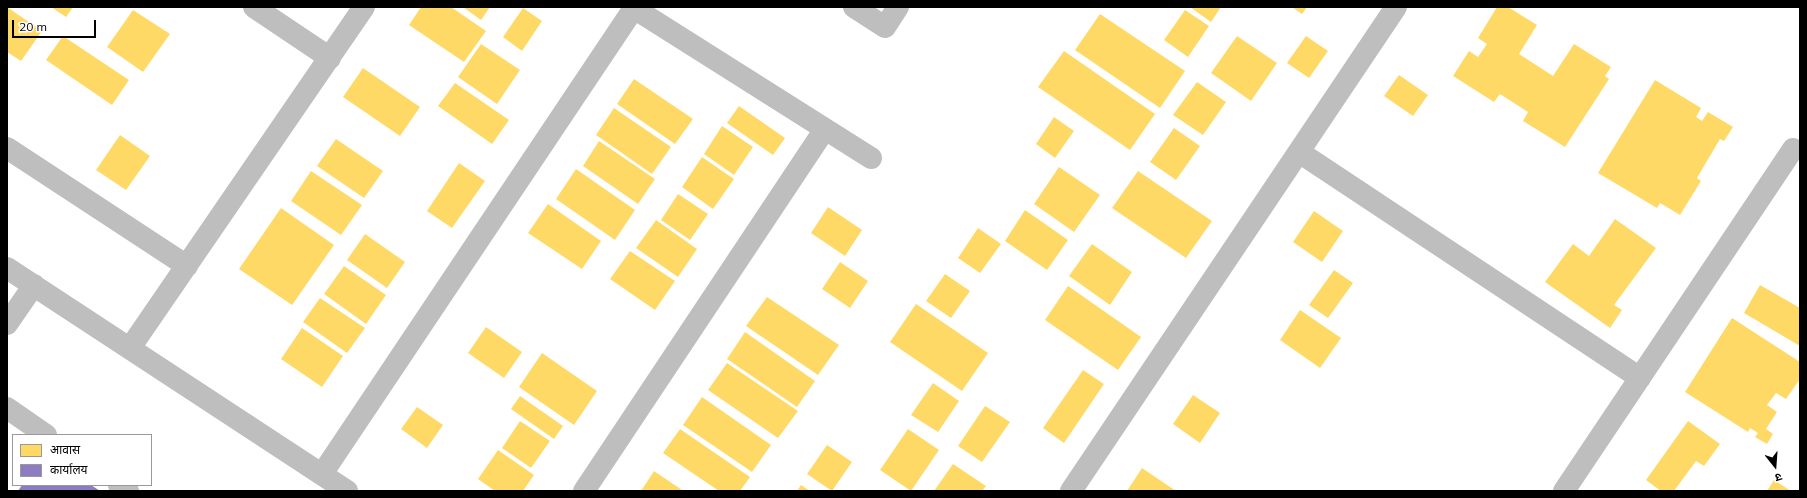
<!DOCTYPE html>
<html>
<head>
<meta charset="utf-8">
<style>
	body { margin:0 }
	#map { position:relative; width:1807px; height:498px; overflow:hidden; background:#fff; font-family:Mulish,"Noto Sans Devanagari",sans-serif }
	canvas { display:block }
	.frame { position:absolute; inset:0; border:8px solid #000; pointer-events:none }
	.legend { position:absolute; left:12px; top:434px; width:140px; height:52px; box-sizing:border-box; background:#fff; border:1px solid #999; margin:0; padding:5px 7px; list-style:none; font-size:12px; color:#000 }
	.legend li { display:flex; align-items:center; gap:8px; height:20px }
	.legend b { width:20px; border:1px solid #999 }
	.north { position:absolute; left:1755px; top:446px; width:40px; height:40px; -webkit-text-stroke:3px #fff; paint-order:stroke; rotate:163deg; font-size:11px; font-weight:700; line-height:16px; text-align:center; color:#000 }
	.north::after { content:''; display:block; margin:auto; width:14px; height:18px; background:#000; clip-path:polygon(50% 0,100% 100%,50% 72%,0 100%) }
	.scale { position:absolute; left:12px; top:20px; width:84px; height:18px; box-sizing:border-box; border:2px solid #000; border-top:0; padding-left:5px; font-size:12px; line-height:14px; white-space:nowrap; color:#000; -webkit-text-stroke:3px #fff; paint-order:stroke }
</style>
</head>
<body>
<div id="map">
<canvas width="1807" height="498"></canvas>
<div class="frame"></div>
<ul class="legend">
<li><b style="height:11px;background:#ffd966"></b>आवास</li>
<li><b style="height:11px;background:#8e7cc3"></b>कार्यालय</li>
</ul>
<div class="north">उ</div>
<div class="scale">20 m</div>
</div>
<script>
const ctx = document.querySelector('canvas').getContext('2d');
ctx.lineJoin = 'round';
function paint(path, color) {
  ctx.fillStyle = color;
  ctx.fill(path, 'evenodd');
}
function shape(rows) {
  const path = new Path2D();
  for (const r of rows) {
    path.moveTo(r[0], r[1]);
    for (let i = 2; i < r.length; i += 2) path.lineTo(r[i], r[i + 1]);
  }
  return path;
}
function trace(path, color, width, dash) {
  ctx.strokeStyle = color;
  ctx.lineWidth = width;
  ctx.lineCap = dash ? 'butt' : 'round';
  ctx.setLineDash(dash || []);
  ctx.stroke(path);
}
paint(shape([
	[7,7,42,31,21,61,7,52],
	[51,7,73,7,66,17],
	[421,7,451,7,486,31,464,62,409,25],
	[463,7,490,7,481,20],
	[1190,7,1221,7,1211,22],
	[1292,7,1307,7,1302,14],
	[1497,7,1508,7,1537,25,1519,54,1553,76,1574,44,1611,67,1605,76,1609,79,1565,147,1523,121,1528,112,1500,94,1494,102,1453,76,1469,51,1478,57,1487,44,1478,38],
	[523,8,542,21,522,51,503,37],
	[133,10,170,34,143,72,107,47],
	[1185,10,1209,26,1188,57,1164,40],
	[1100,14,1185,71,1160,108,1075,50],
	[63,36,129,80,112,105,46,60],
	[1237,36,1277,63,1251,101,1211,73],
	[1306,36,1328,51,1309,78,1287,63],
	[481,44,520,70,497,104,458,77],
	[1064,51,1155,114,1130,150,1038,87],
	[363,68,420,107,400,136,343,97],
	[1399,75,1428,95,1413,116,1384,96],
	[634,79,693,119,675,144,617,104],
	[1655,80,1701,108,1696,117,1702,121,1708,112,1733,127,1724,141,1720,139,1697,178,1701,181,1680,215,1660,203,1657,208,1598,173],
	[1197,82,1226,102,1203,135,1173,115],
	[455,83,509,120,492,144,438,106],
	[739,106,785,138,773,155,727,123],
	[614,108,671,147,652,174,596,135],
	[1054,117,1074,131,1055,158,1036,144],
	[722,126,753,147,734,175,704,154],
	[1174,128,1200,146,1176,180,1150,162],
	[120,135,150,156,126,190,96,170],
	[336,139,383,171,364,198,317,166],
	[599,141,655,179,638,204,583,166],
	[702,157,734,179,713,209,682,187],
	[459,163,485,181,452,228,427,211],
	[1059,167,1100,195,1074,232,1034,204],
	[576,169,635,210,615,240,556,199],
	[311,171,362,205,341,235,291,201],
	[1138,171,1212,221,1186,258,1112,208],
	[678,194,708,214,690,240,661,220],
	[548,204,601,241,582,269,528,233],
	[828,207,862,230,845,256,811,233],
	[281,208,334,245,292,305,239,269],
	[1025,210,1068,240,1047,270,1005,241],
	[1314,211,1343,231,1322,262,1293,242],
	[1615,219,1656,248,1614,305,1622,310,1610,328,1545,282,1573,244,1589,256],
	[656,220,697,249,678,277,636,248],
	[978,228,1001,244,980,273,958,258],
	[365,234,405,262,387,288,347,260],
	[1092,244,1132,272,1110,305,1069,276],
	[630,251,675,281,655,310,610,279],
	[840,262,868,281,850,308,822,289],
	[344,266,386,295,366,324,324,294],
	[1334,270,1353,283,1328,318,1309,305],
	[945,274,970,291,951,318,926,301],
	[1760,285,1800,308,1800,346,1744,313],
	[1068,286,1141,337,1118,370,1045,320],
	[767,297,839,345,818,375,746,326],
	[320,298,365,328,347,353,303,322],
	[916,304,988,353,962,391,890,342],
	[1300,310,1341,338,1320,368,1280,340],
	[1732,318,1800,362,1800,379,1786,399,1776,393,1767,405,1777,412,1766,429,1773,434,1767,444,1755,437,1758,433,1750,428,1748,432,1685,392],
	[486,327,522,352,504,378,468,353],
	[302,328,343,356,322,387,281,359],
	[745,332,815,381,797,407,727,359],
	[542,353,597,391,574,425,519,387],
	[727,363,798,411,778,438,708,390],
	[1083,370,1104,384,1064,443,1043,428],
	[933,383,959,401,938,432,911,415],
	[1193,395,1220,413,1200,443,1173,424],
	[520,396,563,426,554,439,511,409],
	[702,397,771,445,752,472,683,425],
	[985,406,1010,422,982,462,958,446],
	[417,407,443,425,427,448,401,429],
	[520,421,550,441,531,468,502,448],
	[1688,421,1720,444,1704,466,1696,461,1674,491,1661,491,1646,480],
	[680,429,750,477,740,491,719,491,663,453],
	[908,429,939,450,911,491,880,470],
	[827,445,852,462,832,491,807,474],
	[498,450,534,475,523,491,495,491,478,479],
	[953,464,986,486,982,491,934,491],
	[1142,468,1176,491,1127,491],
	[654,471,682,490,681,491,641,491],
	[1774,480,1791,491,1767,491],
	[801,485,810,491,797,491]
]), '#ffd966');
paint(shape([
	[22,485,91,485,100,491,18,491]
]), '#8e7cc3');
trace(shape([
	[254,7,330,58],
	[632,7,871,158],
	[854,7,885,27,898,7],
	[7,148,187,266],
	[1299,152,1640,378],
	[7,268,347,491],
	[7,324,34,285],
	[130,348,364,7],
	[7,408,46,435],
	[322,474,634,8],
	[119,485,128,491],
	[584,491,825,129],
	[1071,491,1396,7],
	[1564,491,1793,149]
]), '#bebebe', 22);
</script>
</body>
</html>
